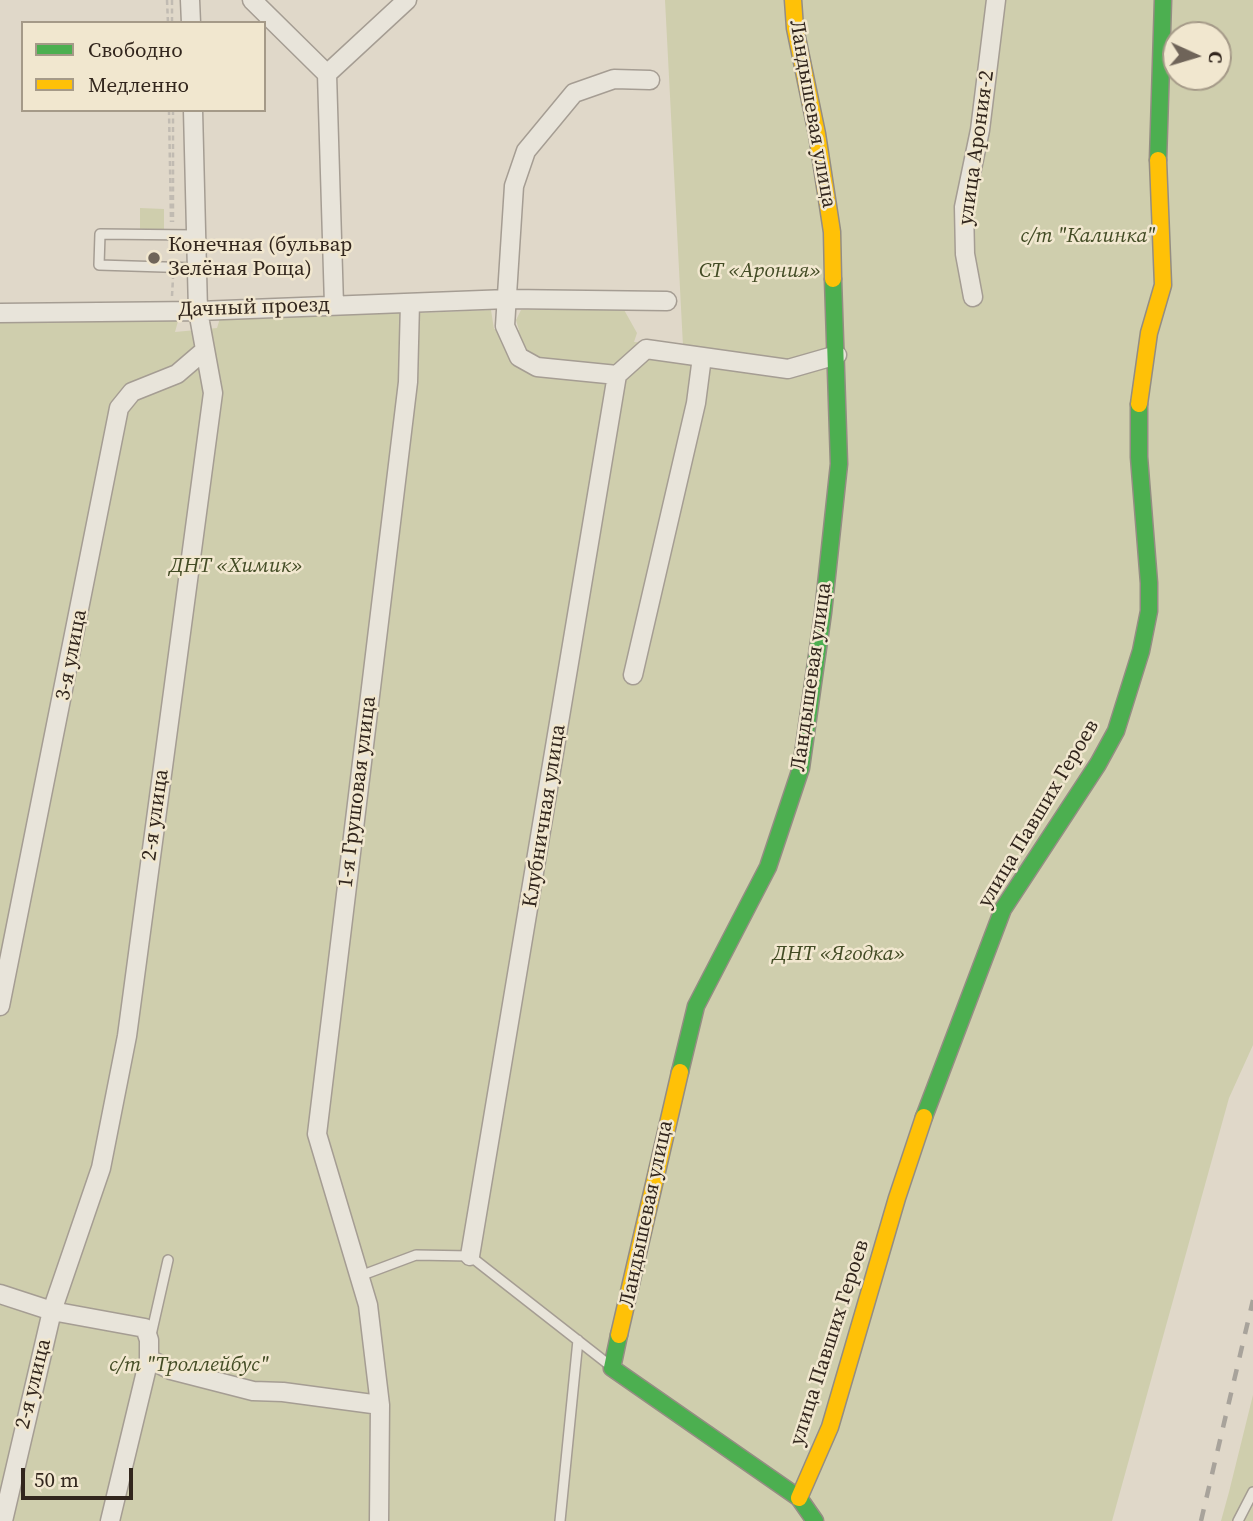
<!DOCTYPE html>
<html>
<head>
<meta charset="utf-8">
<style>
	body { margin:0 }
	#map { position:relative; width:1253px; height:1521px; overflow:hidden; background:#e0d8c9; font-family:"Source Serif 4",serif }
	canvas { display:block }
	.legend { position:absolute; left:21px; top:21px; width:245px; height:91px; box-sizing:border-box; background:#f1e7cf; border:2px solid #a59a88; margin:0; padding:9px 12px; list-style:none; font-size:21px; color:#32261d }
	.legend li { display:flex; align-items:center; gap:14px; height:35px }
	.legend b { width:35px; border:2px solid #a59a88 }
	.north { position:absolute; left:1162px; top:21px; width:70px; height:70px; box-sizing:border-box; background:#f1e7cf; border:2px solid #a59a88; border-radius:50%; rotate:94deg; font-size:19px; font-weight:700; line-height:28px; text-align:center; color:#32261d }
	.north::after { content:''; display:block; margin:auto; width:24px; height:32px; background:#6f6459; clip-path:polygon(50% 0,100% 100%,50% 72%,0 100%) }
	.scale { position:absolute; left:21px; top:1468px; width:112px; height:32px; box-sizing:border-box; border:4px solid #32261d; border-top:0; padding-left:9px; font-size:21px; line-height:24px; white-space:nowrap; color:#32261d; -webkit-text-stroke:5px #f1e7cf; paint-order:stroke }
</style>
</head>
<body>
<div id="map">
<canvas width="1253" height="1521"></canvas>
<ul class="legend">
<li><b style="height:9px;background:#4caf50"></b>Свободно</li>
<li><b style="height:9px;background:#ffc107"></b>Медленно</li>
</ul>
<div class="north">С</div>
<div class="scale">50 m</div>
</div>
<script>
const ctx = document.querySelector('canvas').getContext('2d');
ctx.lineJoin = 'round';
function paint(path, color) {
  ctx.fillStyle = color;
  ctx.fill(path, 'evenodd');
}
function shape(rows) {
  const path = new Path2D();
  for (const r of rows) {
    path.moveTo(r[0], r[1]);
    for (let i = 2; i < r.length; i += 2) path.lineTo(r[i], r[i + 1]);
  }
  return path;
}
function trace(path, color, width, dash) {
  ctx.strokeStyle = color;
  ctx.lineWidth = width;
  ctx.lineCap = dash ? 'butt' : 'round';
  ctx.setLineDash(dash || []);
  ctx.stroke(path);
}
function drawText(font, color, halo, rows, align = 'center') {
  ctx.font = font + ' "Source Serif 4",serif';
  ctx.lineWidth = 5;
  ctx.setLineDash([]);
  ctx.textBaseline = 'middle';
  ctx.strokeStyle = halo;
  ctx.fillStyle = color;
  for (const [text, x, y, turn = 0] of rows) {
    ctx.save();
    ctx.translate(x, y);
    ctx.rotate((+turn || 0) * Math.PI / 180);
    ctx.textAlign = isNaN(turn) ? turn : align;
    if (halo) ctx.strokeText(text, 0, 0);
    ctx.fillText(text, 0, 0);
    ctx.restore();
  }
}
paint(shape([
	[665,0,1253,0,1253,1045,1229,1098,1112,1521,0,1521,0,319,180,314,175,332,217,328,222,312,398,309,401,316,418,329,419,313,491,310,494,329,519,330,516,320,521,310,623,308,637,333,634,342,683,346],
	[1176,35,1218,35,1218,77,1176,77],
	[140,208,164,209,164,230,140,229],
	[1253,1395,1253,1521,1221,1521,1229,1492]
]), '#cfcead');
const lane = shape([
	[195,235,100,234,99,265,196,268],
	[360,1276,416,1255,470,1256,608,1364],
	[151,1335,168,1260],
	[560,1521,578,1340],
	[1238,1521,1253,1492]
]);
const street = shape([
	[190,0,191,23],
	[252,0,327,74],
	[973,297,965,254,964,207,980,130,996,0],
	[334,305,327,74,407,0],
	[0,313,198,311,508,299,667,301],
	[617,375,537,367,519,357,505,326,514,186,526,151,574,93,614,79,650,80],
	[617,375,646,349,788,369,837,355],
	[633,675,696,403,702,357],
	[0,1006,119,408,132,392,177,374,205,350],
	[470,1256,617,375],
	[0,1294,52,1311,145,1328,149,1340,149,1359,110,1521],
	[149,1359,171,1370,253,1391,283,1392,380,1405],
	[3,1521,52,1311,101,1168,127,1036,213,393,198,311,193,110],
	[379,1521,380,1405,368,1305,317,1134,408,382,410,303]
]);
const fast = shape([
	[1158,160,1163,0],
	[680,1072,696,1006,768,867,801,768,823,613,839,464,833,279],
	[924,1117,1003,909,1098,764,1116,731,1141,651,1149,611,1149,583,1139,457,1139,404],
	[619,1335,612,1368,799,1498,815,1521]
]);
const slow = shape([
	[793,0,795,28,817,134,832,232,833,279],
	[1139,404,1149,333,1163,285,1158,160],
	[619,1335,680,1072],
	[799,1498,830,1427,897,1198,924,1117]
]);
trace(lane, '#a59d93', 12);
trace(street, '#a59d93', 21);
trace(fast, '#948d83', 19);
trace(slow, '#948d83', 19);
trace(shape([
	[167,0,168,23],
	[172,0,172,23],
	[169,110,171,222],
	[173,110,173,222],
	[172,296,173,278]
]), '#c1bbb2', 2.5, [5, 3.5]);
trace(lane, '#e8e4da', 9);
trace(street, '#e8e4da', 18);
trace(fast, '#4caf50', 16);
trace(slow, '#ffc107', 16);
trace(shape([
	[1201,1521,1253,1300]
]), '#a8a39b', 4.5, [12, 12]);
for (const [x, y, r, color] of [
	[154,258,7,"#6f6459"]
]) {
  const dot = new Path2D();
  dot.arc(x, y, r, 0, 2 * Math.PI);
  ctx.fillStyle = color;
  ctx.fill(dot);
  trace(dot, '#f1e7cf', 2.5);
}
drawText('21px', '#32261d', '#f1e7cf', [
	["Ландышевая улица",812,114,80],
	["улица Арония-2",977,148,-82],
	["Дачный проезд",254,308,-2],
	["3-я улица",72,655,-79],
	["Ландышевая улица",812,677,-82],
	["1-я Грушовая улица",358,792,-83],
	["улица Павших Героев",1039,814,-59],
	["2-я улица",156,815,-82],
	["Клубничная улица",545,816,-81],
	["Ландышевая улица",647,1214,-78],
	["улица Павших Героев",830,1343,-72],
	["2-я улица",34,1384,-76]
]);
drawText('italic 21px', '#434c25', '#f1e7cf', [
	["с/т \"Калинка\"",1088,237],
	["СТ «Арония»",760,272],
	["ДНТ «Химик»",236,567],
	["ДНТ «Ягодка»",839,955],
	["с/т \"Троллейбус\"",189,1366]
]);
drawText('21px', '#32261d', '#f1e7cf', [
	["Конечная (бульвар",168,246],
	["Зелёная Роща)",168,270]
], 'left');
</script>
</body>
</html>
